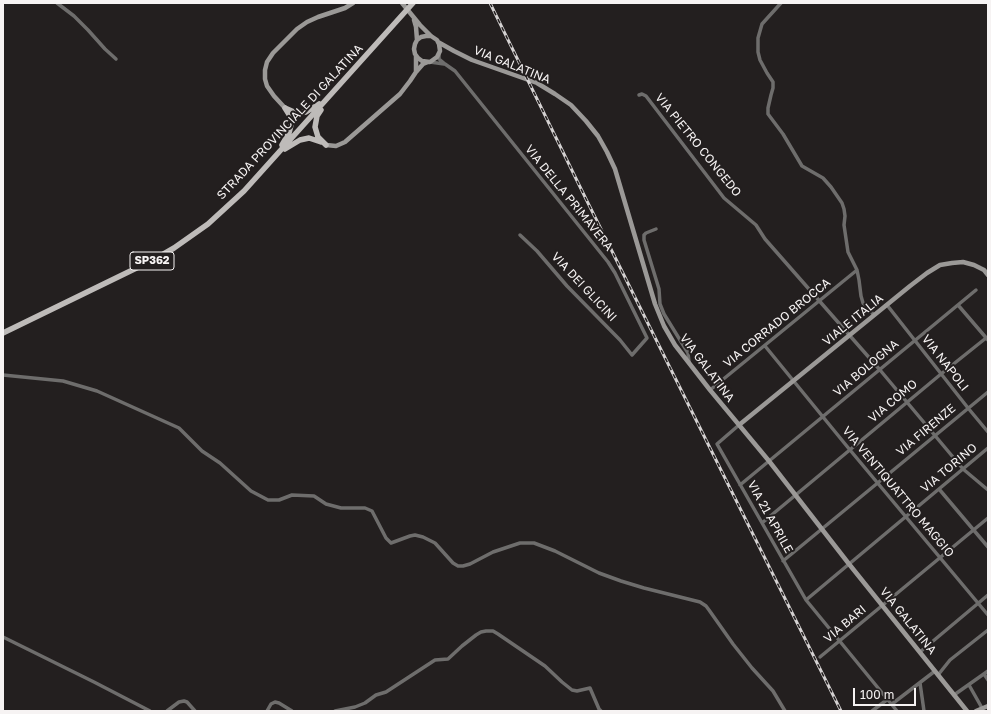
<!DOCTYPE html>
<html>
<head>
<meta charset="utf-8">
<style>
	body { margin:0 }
	#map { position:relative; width:991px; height:714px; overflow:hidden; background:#231f1f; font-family:"Golos Text",sans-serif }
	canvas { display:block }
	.frame { position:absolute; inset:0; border:4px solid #f6f3f3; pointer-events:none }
	.scale { position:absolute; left:853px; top:688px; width:63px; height:18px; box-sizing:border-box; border:2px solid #f6f3f3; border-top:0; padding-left:5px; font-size:12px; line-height:14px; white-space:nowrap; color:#f6f3f3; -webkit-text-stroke:3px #231f1f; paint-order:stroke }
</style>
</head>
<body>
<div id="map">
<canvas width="991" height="714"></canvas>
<div class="frame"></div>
<div class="scale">100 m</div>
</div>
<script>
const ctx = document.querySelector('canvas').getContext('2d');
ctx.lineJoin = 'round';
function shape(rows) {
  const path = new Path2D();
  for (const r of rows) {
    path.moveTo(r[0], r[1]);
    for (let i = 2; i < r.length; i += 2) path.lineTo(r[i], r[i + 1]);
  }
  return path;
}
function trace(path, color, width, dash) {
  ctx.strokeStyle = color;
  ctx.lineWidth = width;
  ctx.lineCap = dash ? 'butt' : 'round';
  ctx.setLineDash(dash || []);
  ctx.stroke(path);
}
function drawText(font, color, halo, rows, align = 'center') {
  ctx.font = font + ' "Golos Text",sans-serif';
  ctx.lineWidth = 4;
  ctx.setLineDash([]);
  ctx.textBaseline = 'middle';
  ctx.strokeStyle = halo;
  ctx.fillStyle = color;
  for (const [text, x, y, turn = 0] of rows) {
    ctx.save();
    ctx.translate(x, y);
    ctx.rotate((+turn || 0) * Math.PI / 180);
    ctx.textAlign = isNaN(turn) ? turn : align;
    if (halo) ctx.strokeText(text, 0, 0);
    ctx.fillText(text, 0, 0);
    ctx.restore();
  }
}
trace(shape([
	[57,3,74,16,88,30,105,49,116,59],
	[781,3,762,24,758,38,758,52,760,60,767,73,773,82,773,88,771,95,768,108,768,114,783,134,802,166,823,178,831,187,842,203,844,209,845,216,844,225,848,252,857,270,859,280,861,296,863,303,874,315],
	[439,55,439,59,445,64,455,71,608,262,615,273,647,338,632,355,620,340,567,286,537,251,520,235],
	[430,62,444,64],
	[639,95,642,94,646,96,724,198,756,225,765,239,880,370,963,469,988,490],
	[656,229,646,233,644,235,644,240,659,289,660,304,664,314,688,353,689,362],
	[887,305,968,408,988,432],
	[958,305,988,340],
	[765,346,850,450,988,615],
	[3,375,63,381,97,391,179,428,202,451,220,463,251,491,268,500,279,500,292,495,314,496,326,504,341,508,365,508,372,511,386,538,391,543,410,536,415,535,423,537,435,543,453,563,458,566,463,566,470,564,493,552,520,543,534,543,555,551,599,573,621,581,644,588,700,602,706,606,709,610,733,644,752,668,773,691,785,711],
	[710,390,857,270],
	[739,425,717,444,806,600,897,711],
	[740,485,976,290],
	[939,489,988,547],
	[762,523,941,374,986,338],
	[783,561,988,392],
	[806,600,988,448],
	[3,637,94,682,150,711],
	[920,652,988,595],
	[820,657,988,518],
	[984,674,988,680],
	[938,675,950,660,988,630],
	[920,683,924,711],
	[969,685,982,708],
	[954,695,988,671],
	[892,704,935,671],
	[167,711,179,702,184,701,187,702,195,711],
	[267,711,271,704,275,702,279,703,292,711],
	[335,711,355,707,365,703,376,695,386,692,435,660,448,659,462,646,476,635,481,632,486,631,493,631,498,634,545,666,562,682,572,690,577,691,590,688,599,709,601,711],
	[872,711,888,699]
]), '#6e6d6c', 3.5);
trace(shape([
	[402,3,420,25,431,36,437,40,439,44,440,51,437,57,430,62,422,61,418,58,415,54,414,49,415,44,417,40,421,37,426,36,431,36],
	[414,20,416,27,417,40],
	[438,42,454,51,472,60,537,83,555,94,571,105,586,121,598,136,607,152,615,169,655,304,664,326,675,345,710,390,769,461,849,564,967,711],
	[416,72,416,56],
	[285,108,274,96,267,86,265,79,265,70,267,62,273,53,297,29,307,22,318,17,345,8,353,3],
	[326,145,336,146,345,142,400,94,410,81,416,72,423,64,428,62],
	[739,425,910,286,927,273,940,265,952,263,963,262,974,265,984,270,988,275],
	[976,711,988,706]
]), '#9b9997', 4.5);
trace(shape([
	[285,108,294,112,300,113,306,112,319,104],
	[321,110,317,116,315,127,318,137,326,145],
	[282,145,289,133,291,125,290,116,285,108],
	[285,149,300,140,309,138,321,142],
	[3,333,155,259,174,248,208,224,244,191,413,3]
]), '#bebbb9', 5.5);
const rail = shape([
	[490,3,586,199,841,711]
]);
trace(rail, '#d4d1d1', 3);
trace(rail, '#231f1f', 1.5, [4.5]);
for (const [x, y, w] of [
	[152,261,44]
]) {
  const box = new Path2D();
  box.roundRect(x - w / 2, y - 9, w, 18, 3);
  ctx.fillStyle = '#231f1f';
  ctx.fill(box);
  trace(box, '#f6f3f3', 1);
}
drawText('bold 11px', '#f6f3f3', null, [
	["SP362",152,261]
]);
drawText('12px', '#f6f3f3', '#231f1f', [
	["VIA GALATINA",512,65,22],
	["STRADA PROVINCIALE DI GALATINA",290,122,-47],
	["VIA PIETRO CONGEDO",698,145,51],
	["VIA DELLA PRIMAVERA",569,198,51],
	["VIA DEI GLICINI",584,287,47],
	["VIALE ITALIA",853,320,-39],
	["VIA CORRADO BROCCA",777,323,-39],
	["VIA NAPOLI",945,363,52],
	["VIA GALATINA",707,368,53],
	["VIA BOLOGNA",866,368,-40],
	["VIA COMO",893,401,-40],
	["VIA FIRENZE",926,430,-40],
	["VIA TORINO",949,468,-40],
	["VIA VENTIQUATTRO MAGGIO",898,492,50],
	["VIA 21 APRILE",770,517,61],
	["VIA GALATINA",908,621,51],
	["VIA BARI",845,624,-40]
]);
</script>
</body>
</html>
